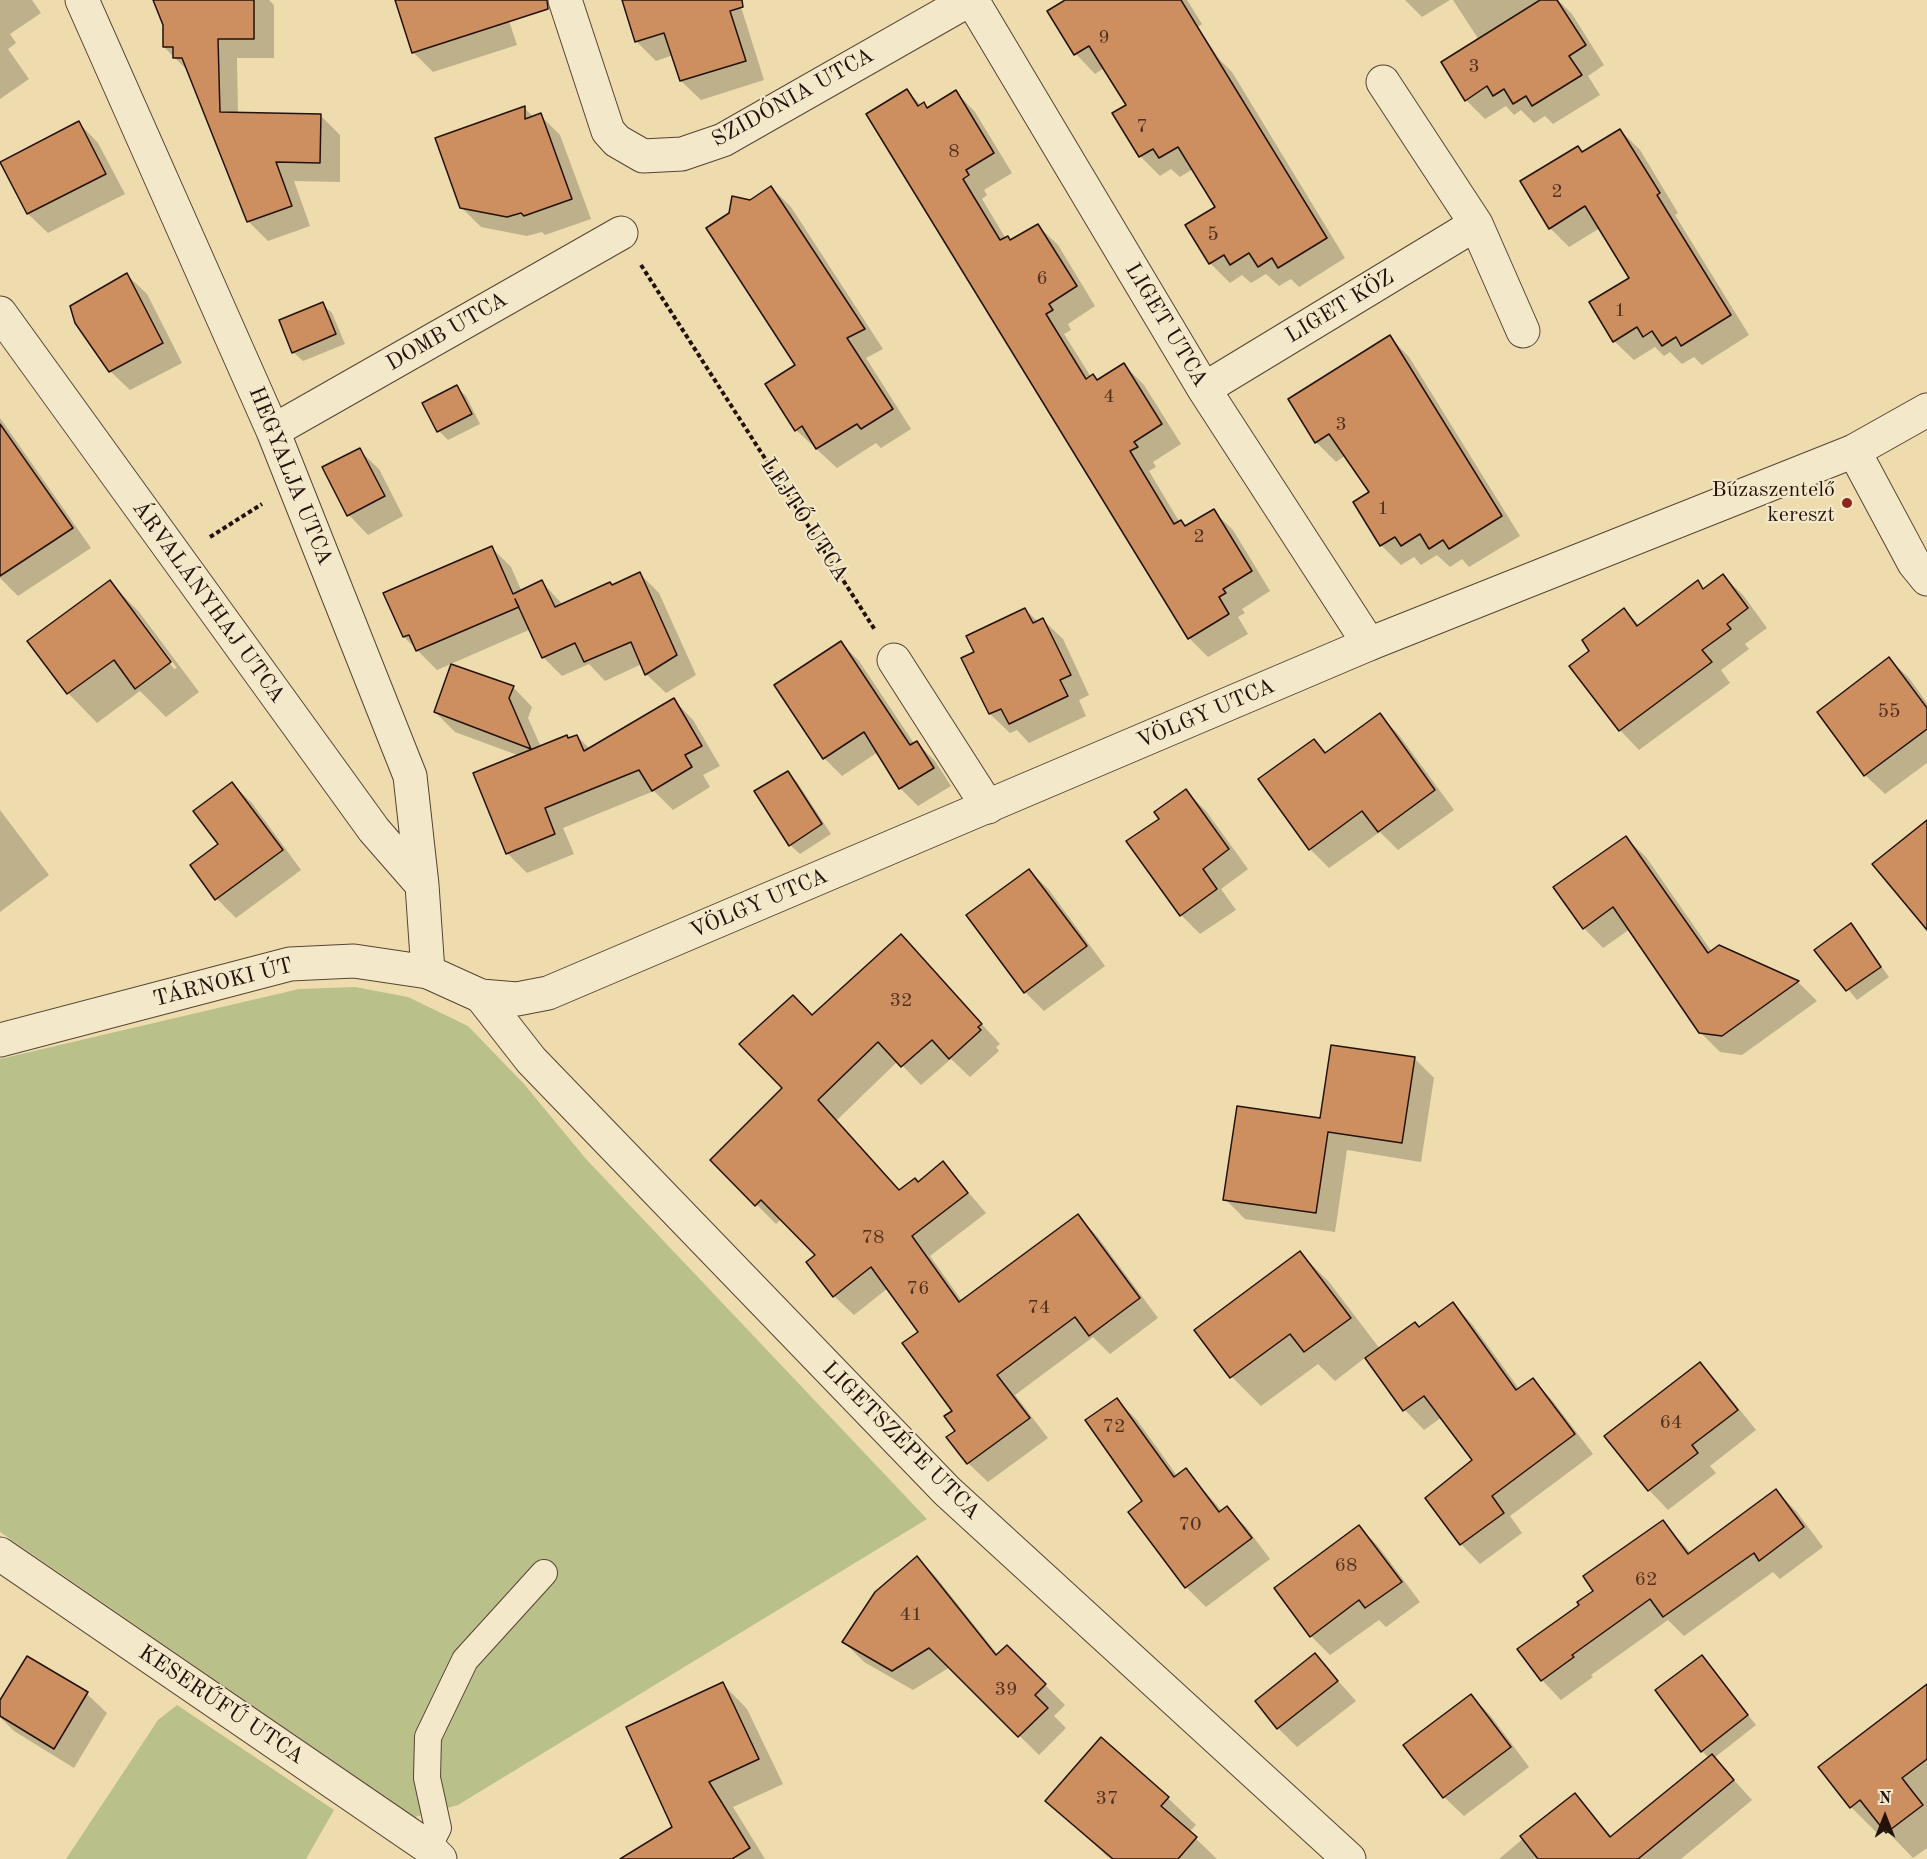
<!DOCTYPE html>
<html>
<head>
<meta charset="utf-8">
<style>
	body { margin:0 }
	#map { position:relative; width:1927px; height:1859px; overflow:hidden; background:#eedcae; font-family:"Old Standard TT",serif }
	canvas { display:block }
	.north { position:absolute; left:1855px; top:1787px; width:60px; height:60px; -webkit-text-stroke:4px #f4e8ca; paint-order:stroke; rotate:0deg; font-size:16px; font-weight:700; line-height:24px; text-align:center; color:#23120a }
	.north::after { content:''; display:block; margin:auto; width:21px; height:27px; background:#23120a; clip-path:polygon(50% 0,100% 100%,50% 72%,0 100%) }
</style>
</head>
<body>
<div id="map">
<canvas width="1927" height="1859"></canvas>
<div class="north">N</div>
</div>
<script>
const ctx = document.querySelector('canvas').getContext('2d');
ctx.lineJoin = 'round';
function paint(path, color) {
  ctx.fillStyle = color;
  ctx.fill(path, 'evenodd');
}
function shape(rows) {
  const path = new Path2D();
  for (const r of rows) {
    path.moveTo(r[0], r[1]);
    for (let i = 2; i < r.length; i += 2) path.lineTo(r[i], r[i + 1]);
  }
  return path;
}
function trace(path, color, width, dash) {
  ctx.strokeStyle = color;
  ctx.lineWidth = width;
  ctx.lineCap = dash ? 'butt' : 'round';
  ctx.setLineDash(dash || []);
  ctx.stroke(path);
}
function drawText(font, color, halo, rows, align = 'center') {
  ctx.font = font + ' "Old Standard TT",serif';
  ctx.lineWidth = 4.5;
  ctx.setLineDash([]);
  ctx.textBaseline = 'middle';
  ctx.strokeStyle = halo;
  ctx.fillStyle = color;
  for (const [text, x, y, turn = 0] of rows) {
    ctx.save();
    ctx.translate(x, y);
    ctx.rotate((+turn || 0) * Math.PI / 180);
    ctx.textAlign = isNaN(turn) ? turn : align;
    if (halo) ctx.strokeText(text, 0, 0);
    ctx.fillText(text, 0, 0);
    ctx.restore();
  }
}
paint(shape([
	[355,987,408,997,468,1026,524,1084,586,1159,927,1519,458,1805,415,1817,0,1532,0,1059,299,989],
	[177,1705,334,1810,306,1859,66,1859,158,1720]
]), '#b9c08a');
paint(shape([
	[0,0,32,0,41,13,10,34,16,43,8,49,29,79,0,99],
	[155,0,269,0,274,5,274,58,237,58,238,114,321,116,340,135,340,182,294,181,310,226,268,241,248,221,189,72,164,47,164,25],
	[396,0,502,0,517,45,433,72,413,52],
	[623,0,732,0,742,10,764,80,701,100,681,81,673,55,656,61,636,41],
	[1068,0,1187,0,1202,24,1198,27,1220,60,1232,72,1345,258,1299,287,1291,279,1279,286,1266,274,1251,283,1242,275,1230,283,1210,263,1217,207,1193,169,1180,177,1171,169,1160,176,1140,156,1128,105,1104,68,1095,74,1076,54,1049,12],
	[1405,0,1450,0,1422,17],
	[1453,0,1558,0,1572,14,1604,65,1588,76,1600,95,1553,124,1545,116,1534,123,1521,110,1514,115,1506,106,1485,119,1466,100,1479,40],
	[907,91,921,105,924,103,929,109,956,92,975,112,1012,173,984,190,987,195,982,199,1006,239,1011,241,1038,226,1058,245,1095,306,1068,324,1071,330,1064,334,1091,377,1098,381,1124,365,1144,385,1181,444,1153,462,1156,467,1149,471,1180,523,1187,527,1213,511,1233,530,1270,591,1242,609,1245,613,1238,617,1248,634,1208,657,1189,638],
	[524,108,534,117,540,115,560,135,591,219,545,235,542,232,527,236,481,227,461,207],
	[79,123,98,143,125,194,48,233,28,214,2,163],
	[1620,130,1640,150,1678,213,1675,215,1749,335,1702,365,1694,357,1682,364,1670,352,1664,356,1655,347,1634,360,1614,341,1631,278,1600,228,1569,247,1550,228,1583,153],
	[771,187,791,207,883,349,866,358,911,429,881,448,876,443,837,468,796,430,797,366,730,214],
	[127,275,147,294,182,363,130,390,110,371],
	[322,304,332,313,345,344,303,361,293,352],
	[1390,337,1409,357,1520,536,1469,567,1462,559,1450,567,1437,555,1421,565,1414,557,1401,565,1382,546,1355,503,1371,492,1346,455,1336,462,1316,442],
	[456,387,466,396,480,424,448,440,439,431],
	[0,418,91,548,18,596,0,578],
	[359,450,379,469,403,516,368,535,349,515],
	[492,548,511,567,522,592,542,582,563,605,640,574,659,593,696,675,666,693,646,674,642,664,605,681,589,664,562,676,543,657,531,629,437,670,404,637],
	[1723,576,1743,595,1767,628,1745,644,1749,649,1721,670,1730,683,1639,750,1620,730,1591,651,1624,610,1640,626,1697,582,1705,590],
	[110,582,139,612,199,692,166,717,140,691,97,723,68,693,29,641],
	[132,613,136,613,177,668,174,669],
	[1025,609,1038,622,1043,620,1063,639,1089,695,1079,700,1086,716,1029,743,1017,730,1010,733,990,714,976,653],
	[841,643,859,661,915,745,917,743,935,761,951,786,918,806,900,788,878,752,842,776,824,758],
	[1889,659,1909,678,1927,703,1927,763,1885,794,1865,775],
	[513,687,532,707,528,718,541,747,577,736,590,749,674,700,693,720,720,766,703,775,710,787,673,810,654,791,563,828,574,854,527,873,507,853,520,756,455,732,435,712],
	[1380,715,1399,735,1454,810,1398,850,1380,832,1329,868,1310,849,1314,741,1327,753],
	[787,773,797,782,831,834,800,854,790,845],
	[232,784,252,803,301,870,236,918,217,899,220,845],
	[1186,791,1206,811,1248,869,1221,889,1236,910,1200,934,1181,915,1161,819],
	[0,810,49,875,0,912],
	[1626,838,1646,857,1712,952,1719,947,1798,982,1817,1001,1742,1055,1720,1052,1700,1032,1630,929,1603,948,1584,928],
	[1029,870,1049,890,1105,966,1044,1011,1025,992],
	[1851,925,1889,977,1857,1000,1816,950],
	[901,936,1000,1044,996,1047,999,1051,970,1077,951,1059,921,1085,898,1061,837,1120,900,1191,918,1183,943,1163,986,1213,930,1256,962,1301,1078,1216,1097,1236,1158,1318,1110,1354,1093,1337,1015,1395,1048,1438,988,1482,968,1463,957,1431,954,1411,920,1332,888,1288,854,1315,834,1296,817,1256,781,1219,776,1224,712,1160,784,1088,813,1017],
	[1414,1058,1434,1078,1421,1162,1347,1150,1335,1232,1245,1219,1225,1199],
	[1300,1253,1329,1282,1380,1349,1419,1328,1453,1304,1472,1324,1520,1390,1533,1380,1552,1400,1593,1454,1510,1516,1522,1533,1480,1564,1461,1544,1474,1461,1442,1417,1424,1430,1405,1410,1366,1357,1335,1381,1318,1364,1261,1406,1232,1377,1196,1330],
	[1700,1364,1719,1384,1756,1430,1710,1466,1716,1473,1668,1510,1649,1490],
	[1117,1400,1137,1420,1178,1477,1186,1470,1222,1511,1227,1508,1246,1527,1270,1559,1206,1607,1186,1587,1130,1512,1144,1502],
	[1776,1491,1796,1511,1823,1547,1780,1579,1773,1572,1684,1636,1668,1620,1591,1675,1593,1677,1561,1700,1542,1680,1581,1605,1663,1522,1691,1553],
	[1359,1527,1378,1546,1420,1602,1386,1627,1379,1620,1330,1655,1311,1636],
	[917,1558,936,1577,998,1655,1007,1647,1065,1705,1054,1716,1066,1728,1039,1755,950,1667,913,1690,864,1662,844,1642],
	[1315,1655,1356,1701,1297,1747,1278,1728],
	[1702,1657,1756,1725,1714,1758,1752,1800,1681,1859,1499,1859,1575,1795,1613,1838,1709,1758,1702,1751],
	[28,1658,87,1694,107,1713,74,1768,14,1731,0,1717,0,1703],
	[723,1684,747,1709,783,1784,733,1807,765,1859,664,1859],
	[1927,1686,1927,1848,1913,1858,1884,1828,1877,1833,1851,1807],
	[1471,1696,1490,1715,1529,1767,1464,1816,1444,1797],
	[1168,1798,1196,1825,1189,1832,1217,1859,1110,1859,1047,1801]
]), '#0003');
const building = shape([
	[153,0,254,0,254,39,218,39,220,112,321,114,320,163,276,162,292,206,247,222,182,58,173,58,173,47,163,47,163,25,153,0],
	[395,0,547,0,548,9,412,53,395,0],
	[622,0,742,0,743,7,730,11,746,61,680,81,664,33,635,42,622,0],
	[1065,0,1181,0,1327,238,1278,268,1272,258,1258,267,1249,253,1230,265,1224,255,1209,264,1185,225,1215,207,1178,147,1159,158,1153,149,1139,157,1112,113,1126,105,1089,46,1074,55,1047,11,1065,0],
	[1540,0,1557,0,1586,45,1569,56,1582,75,1532,106,1526,96,1513,104,1504,89,1493,96,1487,86,1465,101,1441,62,1540,0],
	[907,89,918,106,924,102,927,108,956,90,994,153,966,170,969,175,963,179,1000,240,1008,236,1010,240,1038,224,1077,286,1049,304,1053,310,1046,314,1086,379,1093,374,1097,380,1124,363,1162,424,1134,442,1138,447,1130,451,1174,524,1181,520,1185,526,1214,509,1252,571,1223,589,1226,593,1219,597,1229,614,1188,639,866,114,907,89],
	[525,106,525,119,541,113,572,199,524,216,521,213,507,217,460,208,435,138,525,106],
	[79,121,106,174,27,214,0,162,79,121],
	[1620,129,1660,193,1657,195,1731,315,1681,346,1676,337,1662,346,1652,331,1643,337,1637,327,1613,342,1589,302,1629,278,1585,206,1549,229,1520,181,1578,146,1582,152,1620,129],
	[771,186,865,329,847,338,893,409,861,429,857,424,816,449,802,426,795,431,765,384,795,365,706,228,729,213,732,196,750,200,771,186],
	[127,273,163,343,109,372,75,323,70,306,127,273],
	[323,302,336,334,292,353,279,320,323,302],
	[1390,335,1502,516,1449,549,1443,540,1429,549,1420,534,1401,546,1395,537,1380,546,1353,502,1369,492,1329,434,1315,443,1288,399,1390,335],
	[457,385,472,414,437,432,422,403,457,385],
	[0,424,73,528,0,576,0,424],
	[360,448,385,496,347,516,322,467,360,448],
	[492,546,513,594,542,580,555,607,610,582,612,585,640,572,677,655,645,675,631,642,584,662,575,643,542,658,515,599,519,607,416,651,409,635,403,637,383,593,492,546],
	[1723,574,1748,608,1727,624,1731,629,1702,650,1712,662,1619,731,1569,666,1589,651,1582,640,1624,608,1637,626,1698,580,1703,589,1723,574],
	[110,580,171,662,135,689,114,660,67,694,27,641,110,580],
	[1025,608,1033,623,1043,618,1071,675,1060,680,1068,696,1009,724,1001,709,989,714,961,658,974,652,966,636,1025,608],
	[841,641,910,745,917,741,934,768,899,789,864,732,823,759,774,685,841,641],
	[1889,657,1927,708,1927,729,1864,776,1817,712,1889,657],
	[451,664,514,686,509,698,531,749,434,712,451,664],
	[674,698,702,746,685,755,692,767,652,791,639,770,545,808,555,834,506,854,473,773,567,735,568,738,577,735,584,751,674,698],
	[1380,713,1435,790,1378,832,1362,811,1309,850,1258,779,1314,739,1325,753,1380,713],
	[788,771,822,824,789,846,754,791,788,771],
	[232,782,283,850,215,900,190,865,218,844,193,811,232,782],
	[1186,789,1229,849,1203,869,1217,889,1180,916,1126,841,1159,819,1154,812,1186,789],
	[1927,820,1927,930,1872,864,1927,820],
	[1626,836,1708,953,1719,945,1799,981,1722,1036,1699,1033,1613,907,1583,929,1553,887,1626,836],
	[1029,869,1087,946,1024,993,966,915,1029,869],
	[1851,923,1881,967,1846,991,1814,950,1851,923],
	[901,934,982,1024,978,1027,981,1030,949,1059,932,1040,901,1067,878,1042,818,1100,899,1190,915,1178,918,1182,943,1161,968,1193,912,1236,959,1302,1078,1214,1140,1298,1089,1336,1075,1317,997,1375,1030,1418,967,1464,946,1437,955,1431,944,1416,952,1411,902,1343,918,1332,871,1267,833,1297,806,1262,815,1255,761,1200,755,1206,710,1160,782,1088,739,1044,793,995,812,1015,901,934],
	[1331,1045,1415,1057,1402,1143,1328,1132,1316,1213,1223,1200,1237,1106,1320,1118,1331,1045],
	[1300,1251,1351,1318,1304,1352,1290,1334,1230,1378,1194,1330,1300,1251],
	[1453,1302,1516,1390,1533,1378,1575,1434,1492,1496,1504,1513,1460,1545,1425,1498,1472,1460,1424,1396,1403,1411,1365,1358,1415,1322,1419,1327,1453,1302],
	[1700,1362,1738,1410,1692,1445,1698,1453,1648,1491,1604,1436,1700,1362],
	[1117,1398,1174,1477,1186,1468,1219,1512,1227,1506,1252,1538,1185,1588,1128,1512,1142,1501,1085,1420,1117,1398],
	[1776,1489,1804,1527,1759,1561,1754,1553,1663,1617,1650,1599,1572,1655,1574,1657,1541,1681,1517,1649,1579,1605,1577,1602,1593,1591,1583,1576,1663,1520,1688,1554,1776,1489],
	[1359,1525,1402,1582,1365,1608,1359,1600,1310,1637,1274,1588,1359,1525],
	[917,1556,996,1655,1007,1645,1046,1684,1035,1695,1048,1708,1018,1737,929,1648,892,1671,842,1642,875,1592,917,1556],
	[1315,1653,1338,1681,1277,1729,1255,1701,1315,1653],
	[1702,1655,1748,1715,1701,1752,1655,1690,1702,1655],
	[27,1656,88,1692,54,1749,0,1716,0,1700,27,1656],
	[723,1682,759,1759,709,1782,750,1848,732,1859,620,1859,672,1827,626,1727,723,1682],
	[1927,1684,1927,1759,1902,1778,1923,1805,1886,1833,1860,1800,1850,1808,1818,1767,1927,1684],
	[1471,1694,1511,1747,1443,1798,1403,1745,1471,1694],
	[1101,1737,1169,1797,1161,1806,1197,1837,1178,1859,1113,1859,1045,1801,1101,1737],
	[1712,1754,1734,1780,1638,1859,1538,1859,1520,1836,1575,1793,1610,1837,1712,1754]
]);
paint(building, '#cd8e60');
trace(building, '#23120a', 1.5);
const service = shape([
	[428,1847,438,1828,427,1778,428,1737,465,1660,544,1573]
]);
const minor = shape([
	[82,0,273,431,410,776,422,885,428,972],
	[565,0,608,131,617,141,643,156,682,154,723,140,969,0],
	[972,0,1204,389,1369,644],
	[1383,82,1476,224,1523,331],
	[0,313,374,830,422,885],
	[1204,389,1476,224],
	[273,431,621,233],
	[1854,451,1914,563,1927,579],
	[894,660,988,807],
	[481,996,531,1060,947,1491,1349,1859],
	[0,1554,428,1847,440,1859]
]);
const tertiary = shape([
	[0,1040,290,964,354,961,428,972,481,996,517,999,548,993,1369,644,1854,451,1927,410]
]);
trace(service, '#564433', 28);
trace(minor, '#564433', 35);
trace(tertiary, '#564433', 35);
trace(shape([
	[641,265,875,630],
	[210,537,262,504]
]), '#23120a', 4, [4.5, 3]);
trace(service, '#f4e8ca', 26);
trace(minor, '#f4e8ca', 33);
trace(tertiary, '#f4e8ca', 33);
for (const [x, y, r, color] of [
	[1847,503,6,"#8f2418"]
]) {
  const dot = new Path2D();
  dot.arc(x, y, r, 0, 2 * Math.PI);
  ctx.fillStyle = color;
  ctx.fill(dot);
  trace(dot, '#f4e8ca', 2);
}
drawText('20px', '#4e3120', null, [
	["9",1104,38],
	["3",1474,67],
	["7",1142,127],
	["8",954,152],
	["2",1557,192],
	["5",1213,235],
	["6",1042,279],
	["1",1620,311],
	["4",1109,397],
	["3",1341,425],
	["1",1383,509],
	["2",1199,537],
	["55",1889,712],
	["32",901,1001],
	["78",873,1238],
	["76",918,1289],
	["74",1039,1308],
	["64",1671,1423],
	["72",1114,1427],
	["70",1190,1525],
	["68",1346,1566],
	["62",1646,1580],
	["41",911,1615],
	["39",1006,1690],
	["37",1107,1799]
]);
drawText('22px', '#23120a', '#f4e8ca', [
	["SZIDÓNIA UTCA",793,98,-29],
	["LIGET KÖZ",1340,307,-31],
	["LIGET UTCA",1166,325,59],
	["DOMB UTCA",447,332,-30],
	["HEGYALJA UTCA",290,476,68],
	["LEJTŐ UTCA",804,520,57],
	["ÁRVALÁNYHAJ UTCA",208,602,54],
	["VÖLGY UTCA",1206,714,-23],
	["VÖLGY UTCA",759,904,-23],
	["TÁRNOKI ÚT",223,983,-14],
	["LIGETSZÉPE UTCA",901,1441,45],
	["KESERŰFŰ UTCA",221,1705,34]
]);
drawText('22px', '#23120a', '#f4e8ca', [
	["Búzaszentelő",1835,490],
	["kereszt",1835,515]
], 'right');
</script>
</body>
</html>
